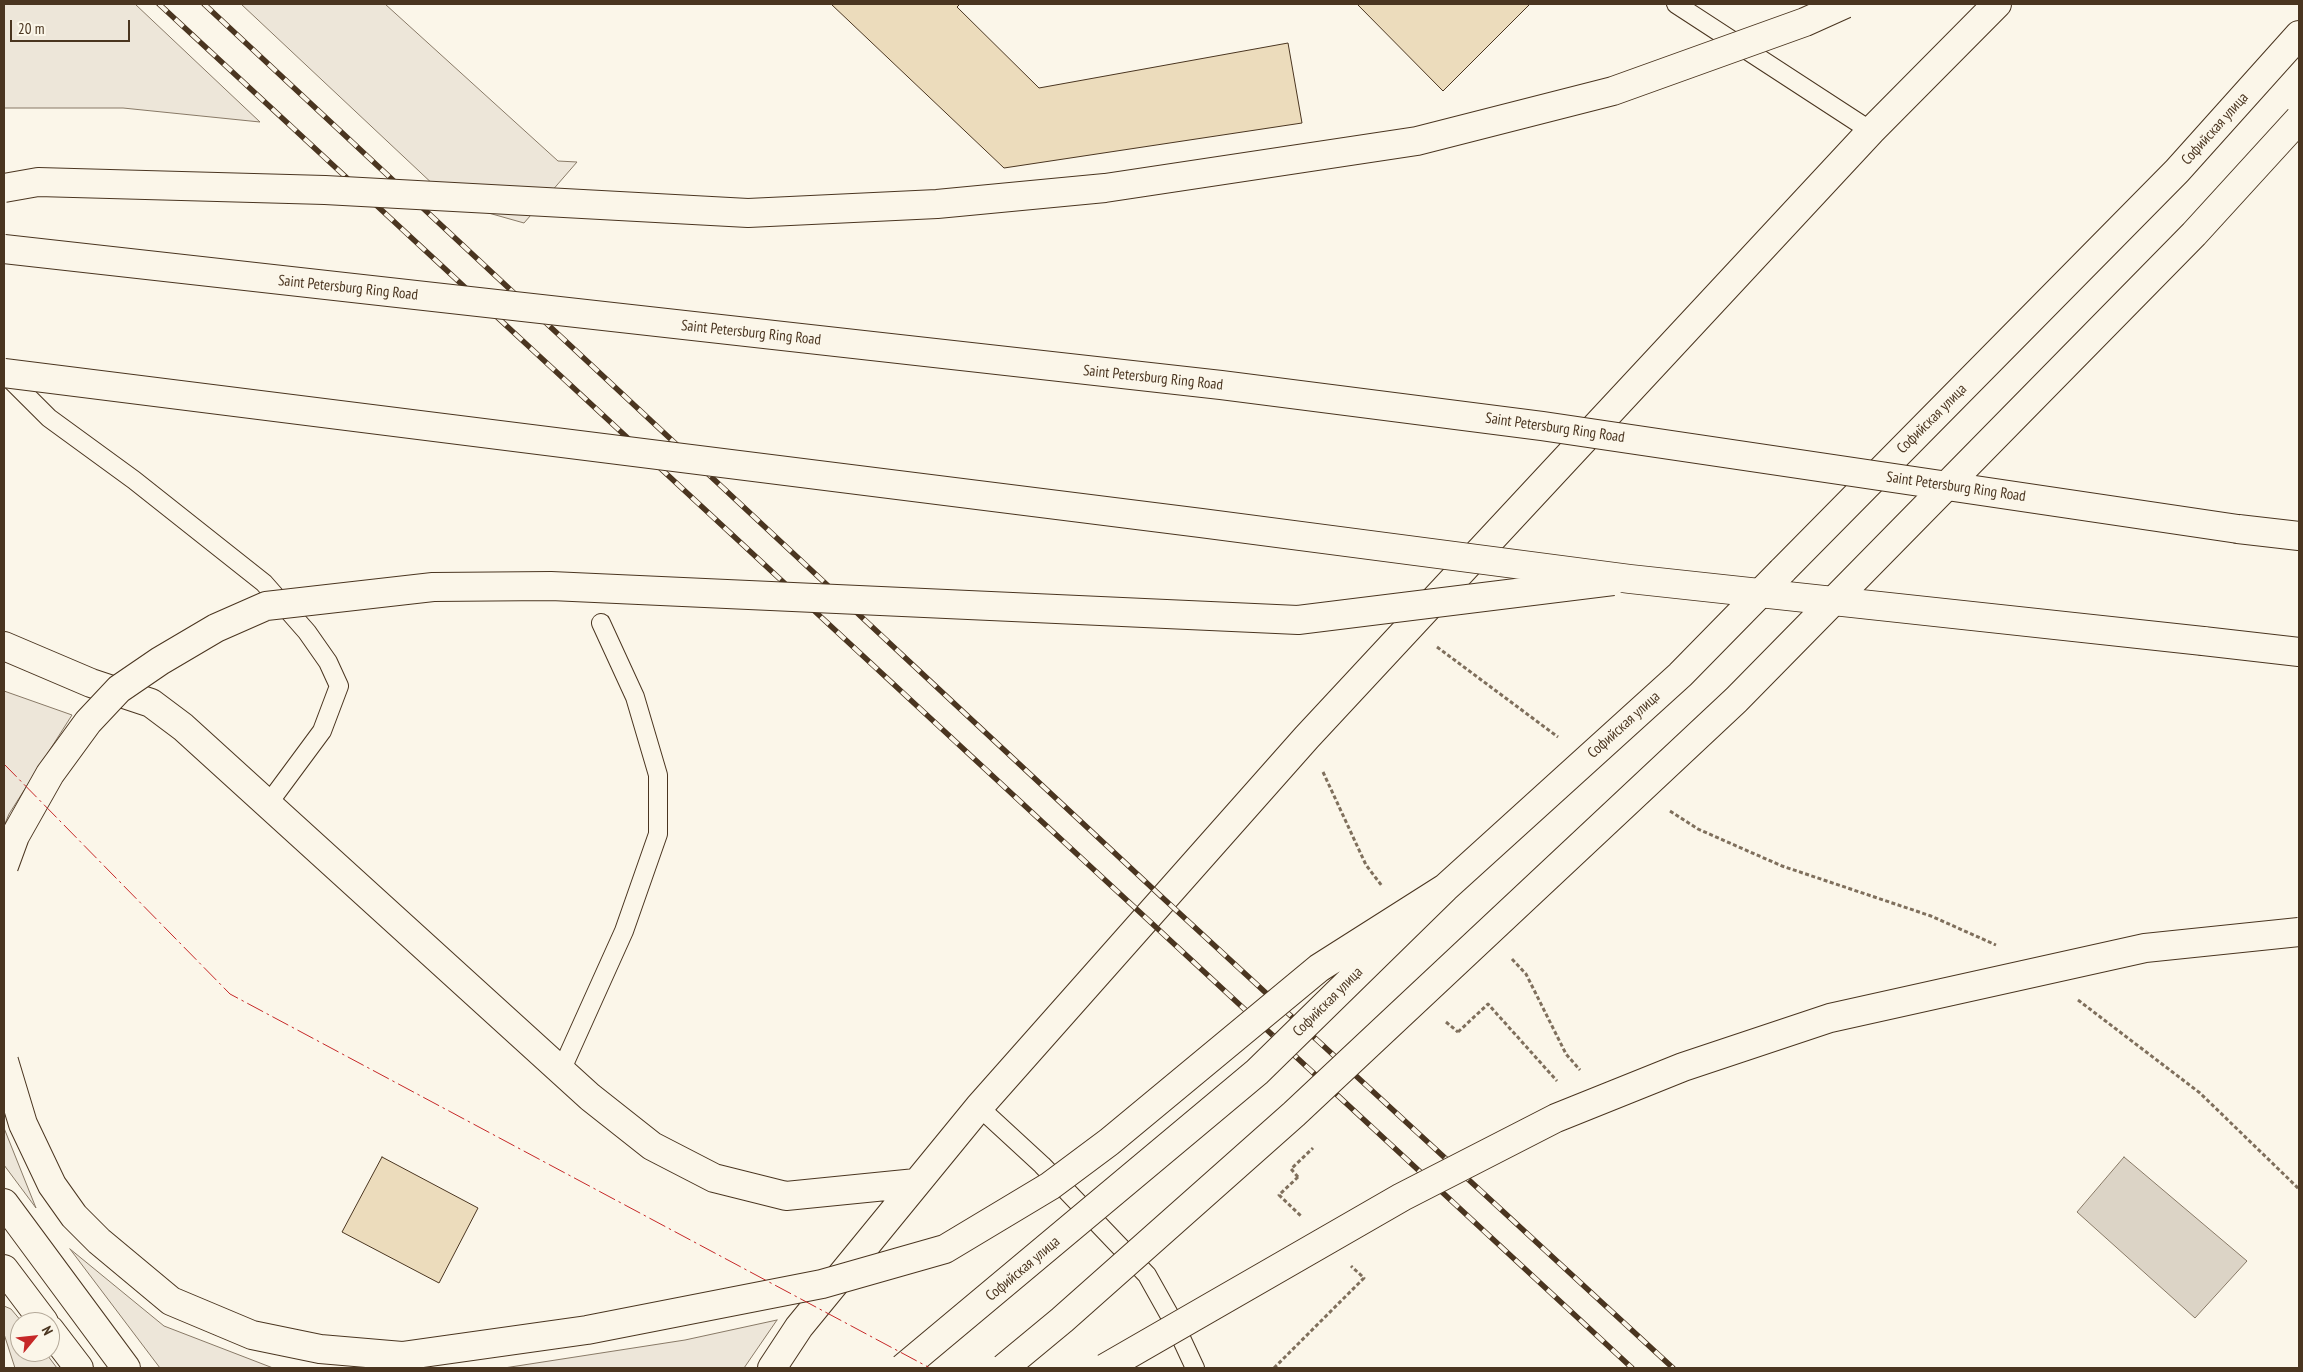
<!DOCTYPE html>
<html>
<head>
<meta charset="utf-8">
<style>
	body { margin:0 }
	#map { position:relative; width:2303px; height:1372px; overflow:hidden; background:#fbf6e9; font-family:"PT Sans Narrow",sans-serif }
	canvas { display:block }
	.frame { position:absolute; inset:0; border:5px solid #4a3520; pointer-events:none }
	.north { position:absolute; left:10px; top:1312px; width:50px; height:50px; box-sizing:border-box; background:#fbf6e9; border:1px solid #b4a999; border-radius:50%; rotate:62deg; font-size:14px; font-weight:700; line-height:20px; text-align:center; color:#4a3520 }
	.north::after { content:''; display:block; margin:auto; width:18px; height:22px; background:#c62828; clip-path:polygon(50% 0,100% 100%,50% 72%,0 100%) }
	.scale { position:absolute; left:10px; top:20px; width:120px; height:22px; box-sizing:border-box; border:2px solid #4a3520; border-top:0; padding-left:6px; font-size:15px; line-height:18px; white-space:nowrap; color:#4a3520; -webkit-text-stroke:4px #fbf6e9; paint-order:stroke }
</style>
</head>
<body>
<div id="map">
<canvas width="2303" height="1372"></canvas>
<div class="frame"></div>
<div class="north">N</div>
<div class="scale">20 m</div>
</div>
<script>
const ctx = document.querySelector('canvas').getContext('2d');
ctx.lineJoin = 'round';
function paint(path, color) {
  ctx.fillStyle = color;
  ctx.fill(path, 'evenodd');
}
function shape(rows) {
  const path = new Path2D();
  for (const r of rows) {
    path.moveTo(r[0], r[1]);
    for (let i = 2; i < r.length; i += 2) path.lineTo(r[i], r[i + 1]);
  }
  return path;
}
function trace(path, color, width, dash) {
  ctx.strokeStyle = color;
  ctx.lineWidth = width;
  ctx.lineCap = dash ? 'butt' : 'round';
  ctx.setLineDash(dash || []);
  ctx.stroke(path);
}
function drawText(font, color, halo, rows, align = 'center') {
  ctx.font = font + ' "PT Sans Narrow",sans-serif';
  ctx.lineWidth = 4;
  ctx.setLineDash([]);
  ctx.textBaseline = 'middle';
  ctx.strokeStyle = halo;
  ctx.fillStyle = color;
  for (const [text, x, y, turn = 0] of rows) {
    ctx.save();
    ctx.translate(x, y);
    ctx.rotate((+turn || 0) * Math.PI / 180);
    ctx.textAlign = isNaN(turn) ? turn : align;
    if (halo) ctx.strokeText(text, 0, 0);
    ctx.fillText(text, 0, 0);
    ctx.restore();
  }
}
const green = shape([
	[4,4,135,4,260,122,123,108,4,108,4,4],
	[241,4,385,4,558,161,577,162,524,223,453,203,241,4],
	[4,691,72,715,9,814,4,826,4,691],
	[4,1128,36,1208,4,1165,4,1128],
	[70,1249,164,1326,273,1368,160,1368,70,1249],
	[4,1306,11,1309,22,1322,20,1322,20,1352,45,1352,57,1368,15,1368,4,1334,4,1306],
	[777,1320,744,1368,504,1368,685,1340,777,1320]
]);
paint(green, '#ede6d9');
trace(green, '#887966', 1);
const water = shape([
	[2124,1157,2247,1261,2195,1318,2077,1212,2124,1157]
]);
paint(water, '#dcd4c6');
trace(water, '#887966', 1);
const building = shape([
	[831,4,960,4,957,7,1039,88,1288,43,1302,123,1004,168,831,4],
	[1357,4,1530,4,1443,91,1357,4],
	[382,1157,478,1208,439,1283,342,1232,382,1157]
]);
paint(building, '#ecdcbc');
trace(building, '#4a3520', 1);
const lane = shape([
	[1676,4,1871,131],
	[4,373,49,418,134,480,264,583,307,632,328,662,339,686,322,731,268,804],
	[561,1071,624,931,658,834,658,775,635,697,601,623],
	[979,1107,1042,1165,1147,1275,1175,1325,1195,1368]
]);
const street = shape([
	[4,646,91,683,151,703,183,727,590,1097,652,1146,714,1178,786,1196,916,1183],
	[772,1368,799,1327,979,1107,1307,737,1871,131,1997,4]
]);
const primary = shape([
	[1782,571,2177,171,2299,35],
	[4,1203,126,1368],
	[4,1269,44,1322],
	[50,1330,79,1368]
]);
const highway = shape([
	[2238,529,2299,536],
	[2203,641,2299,652]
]);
trace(lane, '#4a3520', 20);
trace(street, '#4a3520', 30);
trace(primary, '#4a3520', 30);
trace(highway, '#4a3520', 30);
trace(shape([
	[1437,647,1558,737],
	[1323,772,1366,865,1382,886],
	[1670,811,1698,829,1782,866,1931,916,1996,945],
	[1512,959,1526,974,1566,1054,1580,1070],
	[2078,1000,2200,1093,2299,1189],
	[1458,1032,1488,1004,1557,1081],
	[1298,1177,1279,1195,1301,1216],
	[1274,1368,1364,1278,1351,1266]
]), '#7f6f5c', 3, [4, 2.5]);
trace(lane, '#fbf6e9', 18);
trace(street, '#fbf6e9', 28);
trace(primary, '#fbf6e9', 28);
trace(highway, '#fbf6e9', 28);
const rail = shape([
	[159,4,1632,1368],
	[204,4,1164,899,1673,1368]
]);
trace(rail, '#4a3520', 5.5);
trace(rail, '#fbf6e9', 4, [11]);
const primaryBridge = shape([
	[4,188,38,182,325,190,748,213,937,204,1105,188,1417,141,1613,91,1805,22,1845,4],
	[4,866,15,836,50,774,88,722,119,689,160,661,216,628,266,606,433,587,551,586,1298,620,1613,581],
	[4,1061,23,1124,52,1185,74,1216,99,1241,171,1301,252,1335,320,1349,402,1356,587,1330,822,1284,945,1249,1050,1186,1109,1142,1319,968,1445,888],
	[903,1368,1257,1072,1445,888,1680,675,1782,571],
	[1004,1368,1062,1320,1294,1114,1736,700,2194,234,2299,119],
	[1105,1368,1402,1197,1556,1118,1683,1067,1830,1018,2145,948,2299,932]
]);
const highwayBridge = shape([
	[4,249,1221,385,1542,426,2238,529],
	[4,373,1201,523,1630,579,2203,641]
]);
trace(primaryBridge, '#4a3520', 30, []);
trace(highwayBridge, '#4a3520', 30, []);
trace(shape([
	[1446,1022,1458,1032],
	[1298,1177,1291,1169,1313,1148]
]), '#7f6f5c', 3, [4, 2.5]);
trace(primaryBridge, '#fbf6e9', 28);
trace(highwayBridge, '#fbf6e9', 28);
trace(shape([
	[4,764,230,994,930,1368]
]), '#c62828', 1, [18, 4, 2.5, 4]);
drawText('15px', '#4a3520', '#fbf6e9', [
	["Софийская улица",2215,129,-48],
	["Saint Petersburg Ring Road",348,288,6],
	["Saint Petersburg Ring Road",751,333,6],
	["Saint Petersburg Ring Road",1153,378,6],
	["Софийская улица",1932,419,-45],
	["Saint Petersburg Ring Road",1555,428,8],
	["Saint Petersburg Ring Road",1956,487,8],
	["Софийская улица",1624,725,-42],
	["Софийская улица",1328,1002,-45],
	["Софийская улица",1023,1269,-40]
]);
</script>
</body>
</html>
